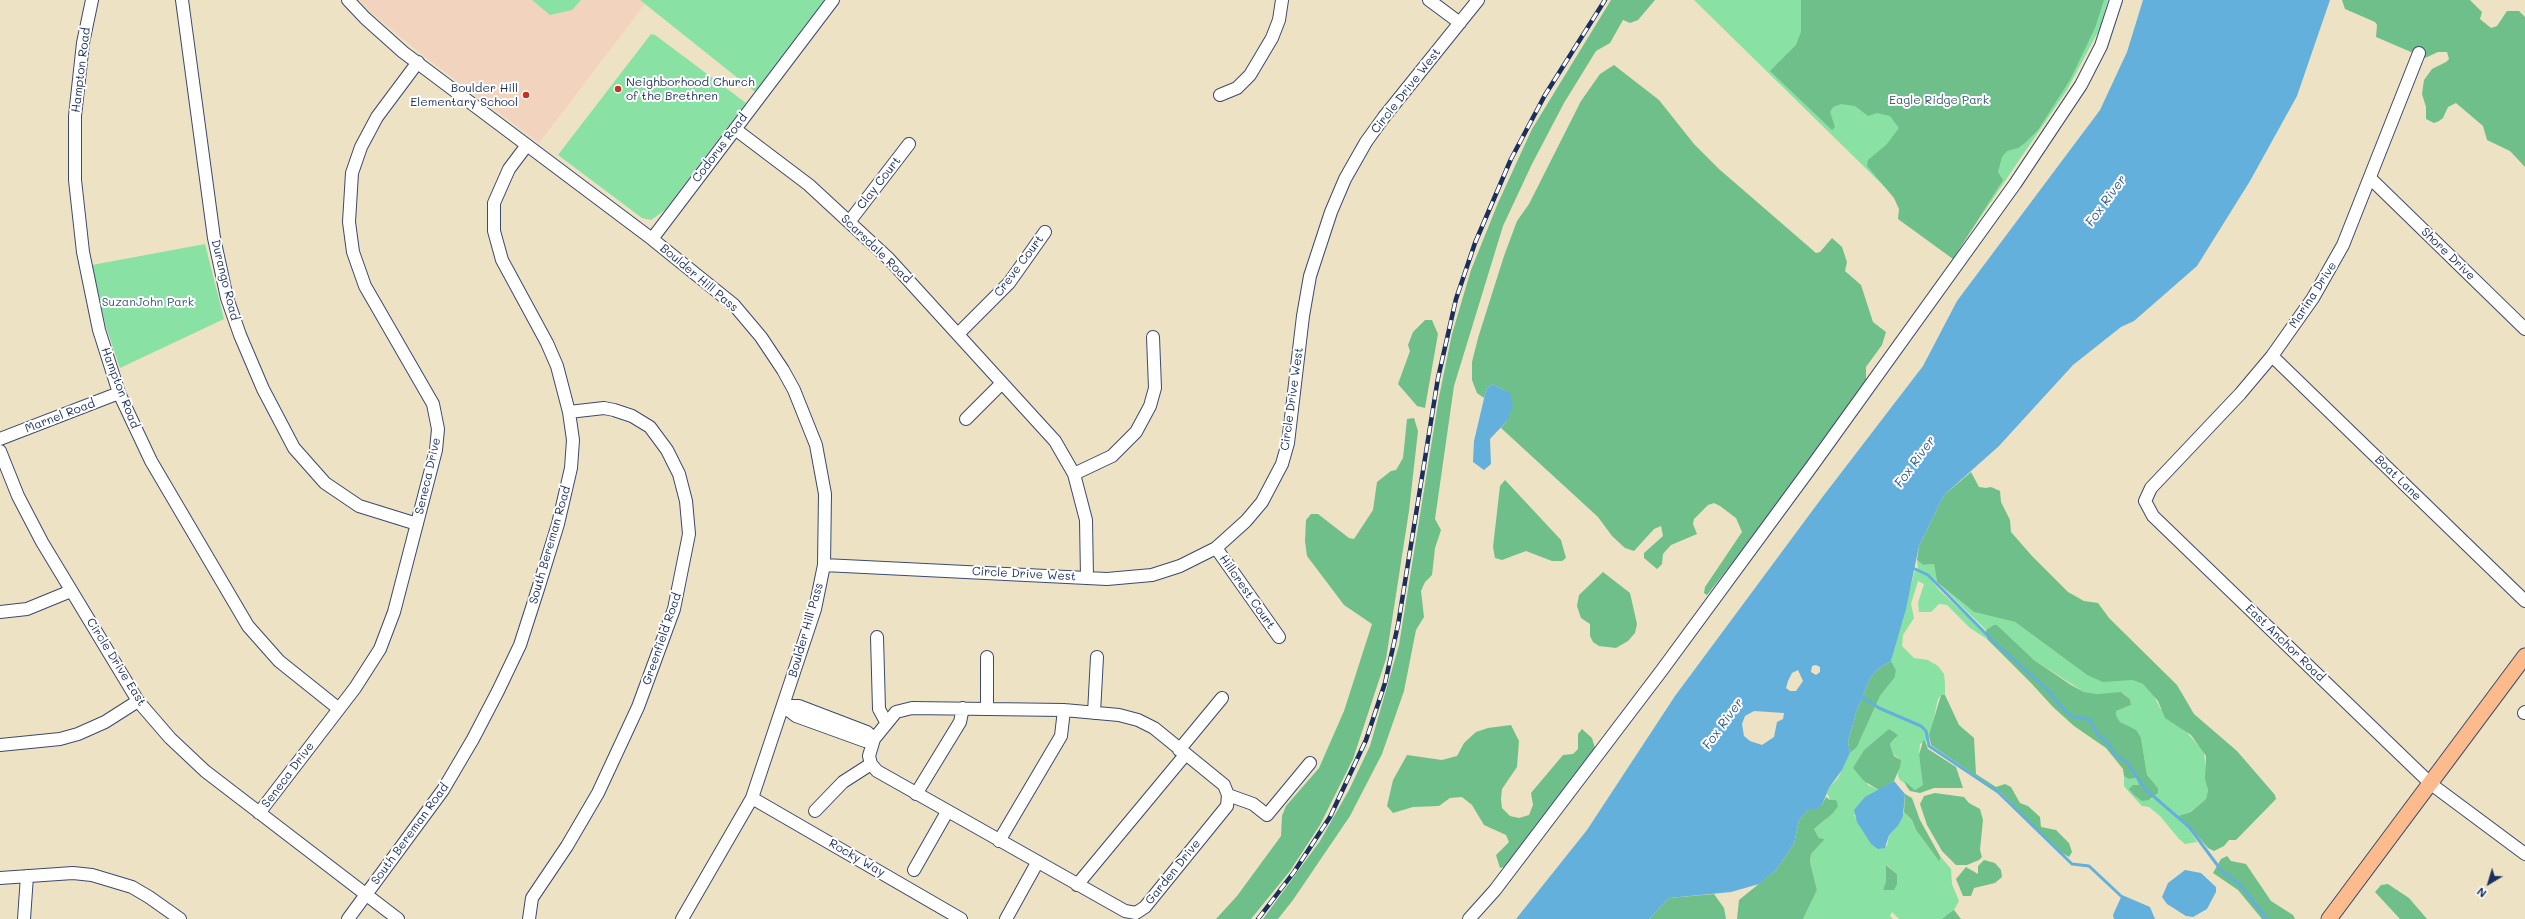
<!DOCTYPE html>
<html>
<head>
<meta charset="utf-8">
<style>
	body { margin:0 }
	#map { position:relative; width:2525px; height:919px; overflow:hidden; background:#eee2c4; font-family:Mali,sans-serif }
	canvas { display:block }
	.north { position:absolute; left:2469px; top:863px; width:40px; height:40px; -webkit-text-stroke:3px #fff; paint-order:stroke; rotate:218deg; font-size:11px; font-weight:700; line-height:16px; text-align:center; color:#1b2f5e }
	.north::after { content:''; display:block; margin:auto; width:14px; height:18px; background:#1b2f5e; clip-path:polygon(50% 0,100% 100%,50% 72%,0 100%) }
</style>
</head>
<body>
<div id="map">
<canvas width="2525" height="919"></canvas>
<div class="north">N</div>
</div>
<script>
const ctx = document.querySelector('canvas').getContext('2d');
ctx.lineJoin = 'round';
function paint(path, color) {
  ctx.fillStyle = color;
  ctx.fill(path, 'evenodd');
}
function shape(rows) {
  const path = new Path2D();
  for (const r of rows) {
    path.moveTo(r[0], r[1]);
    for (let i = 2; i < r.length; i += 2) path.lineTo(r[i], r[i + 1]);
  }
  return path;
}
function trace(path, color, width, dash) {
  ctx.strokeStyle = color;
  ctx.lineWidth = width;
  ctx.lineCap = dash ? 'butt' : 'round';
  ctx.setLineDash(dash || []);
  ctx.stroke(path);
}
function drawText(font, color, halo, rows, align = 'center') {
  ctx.font = font + ' Mali,sans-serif';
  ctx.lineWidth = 4;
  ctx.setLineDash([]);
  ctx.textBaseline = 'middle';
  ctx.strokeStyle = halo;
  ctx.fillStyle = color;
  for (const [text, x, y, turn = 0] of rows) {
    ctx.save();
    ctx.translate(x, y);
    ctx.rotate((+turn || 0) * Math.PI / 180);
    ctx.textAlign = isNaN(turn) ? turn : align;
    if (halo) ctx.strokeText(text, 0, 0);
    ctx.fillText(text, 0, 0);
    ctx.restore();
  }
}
paint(shape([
	[359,0,640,0,645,4,539,143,420,53,370,12]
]), '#f2d4be');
paint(shape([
	[532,0,581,0,572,10,550,15],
	[640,0,827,0,759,95],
	[1694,0,2108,0,2100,28,2067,90,1960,247,1893,195],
	[651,34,655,35,746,103,665,210,651,220,642,218,558,155],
	[205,244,224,319,120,368,106,327,92,265],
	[1917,560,1923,565,1934,564,1937,582,1974,612,2015,622,2087,675,2132,680,2143,684,2152,692,2160,708,2174,724,2183,728,2204,752,2208,790,2206,799,2191,812,2178,816,2173,814,2154,796,2158,793,2158,788,2147,775,2141,738,2120,722,2116,715,2116,711,2131,705,2130,699,2123,693,2098,694,2084,692,2034,660,1997,625,1986,630,1930,575,1918,569],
	[1915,570,1927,575,1940,591,1985,633,1987,639,1970,628,1947,605,1939,604,1931,612,1919,612,1918,603,1924,584,1918,581,1911,604,1914,618,1903,635,1902,646,1914,658,1928,660,1938,666,1944,674,1945,683,1945,695,1941,695,1938,699,1929,740,1920,744,1919,755,1924,785,1915,790,1900,780,1898,776,1899,758,1894,755,1890,744,1896,738,1879,738,1864,750,1857,763,1868,785,1879,790,1873,794,1854,815,1871,844,1887,846,1889,835,1898,826,1904,812,1912,820,1916,830,1937,858,1941,860,1941,857,1951,869,1952,884,1959,901,1954,910,1942,919,1899,919,1892,912,1890,916,1893,919,1803,919,1817,890,1810,862,1811,854,1825,839,1819,838,1814,829,1826,819,1830,800,1827,793,1829,788,1838,778,1850,753,1857,747,1880,696,1895,677,1896,670,1891,661],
	[1887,865,1897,874,1888,890,1883,890,1886,881],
	[2124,776,2129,779,2136,778,2139,785,2137,786,2149,800,2153,798,2188,828,2197,842,2185,844,2179,839,2160,816,2149,807,2142,806,2129,792,2124,786]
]), '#8ae1a4');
paint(shape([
	[1611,0,1655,0,1638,20,1630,23,1623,20,1610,43,1596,51,1564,103,1532,164,1503,226,1454,386,1435,519,1441,530,1435,548,1432,575,1425,582,1421,591,1424,617,1416,630,1404,691,1382,754,1350,816,1293,900,1278,919,1263,919,1320,841,1349,790,1370,746,1399,645,1439,397,1452,334,1471,270,1498,203,1532,129],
	[1801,0,2104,0,2095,28,2070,80,2038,130,2025,143,2018,148,2007,151,2002,157,1998,172,2003,180,1953,259,1898,219,1899,209,1894,198,1867,166,1868,160,1887,144,1899,128,1890,116,1877,113,1868,116,1855,106,1841,104,1833,107,1830,112,1835,127,1832,130,1770,71,1796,45,1801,32],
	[2342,0,2470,0,2482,12,2480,19,2491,28,2497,26,2507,11,2519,11,2525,17,2525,167,2510,151,2487,140,2483,126,2456,103,2448,107,2443,118,2439,121,2434,123,2426,119,2426,107,2422,94,2424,80,2432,69,2446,62,2449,59,2447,52,2438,52,2425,58,2376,37,2377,25,2375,22,2345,9],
	[1614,65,1659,100,1694,144,1719,169,1816,253,1820,252,1832,238,1842,247,1847,262,1845,271,1861,285,1873,322,1886,332,1882,345,1866,367,1866,380,1749,542,1707,595,1704,593,1705,587,1742,532,1736,518,1720,506,1714,503,1708,505,1694,519,1693,524,1697,534,1671,545,1663,554,1662,564,1657,569,1644,558,1644,553,1663,536,1661,526,1654,529,1634,551,1625,548,1612,536,1598,517,1501,428,1507,421,1506,391,1492,384,1486,390,1484,398,1477,393,1472,380,1472,362,1478,338,1504,256,1517,221,1529,204,1581,101,1600,74],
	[1425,320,1432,320,1438,334,1425,408,1417,406,1398,384,1410,351,1408,345,1413,332],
	[1414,418,1418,431,1409,511,1386,659,1353,759,1320,825,1290,871,1251,919,1216,919,1237,896,1281,836,1282,816,1286,806,1319,768,1344,711,1372,624,1344,605,1307,556,1305,541,1306,520,1311,514,1318,514,1349,538,1354,539,1373,510,1377,482,1391,471,1396,470,1403,458,1407,419],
	[1971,472,1979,487,1986,488,1991,487,2000,491,2001,502,2010,520,2011,532,2032,556,2068,592,2084,601,2098,603,2109,618,2177,685,2194,714,2237,751,2275,795,2276,799,2236,840,2229,840,2224,846,2214,851,2208,848,2186,823,2179,819,2178,816,2191,812,2206,799,2208,790,2205,779,2206,756,2191,735,2165,718,2158,701,2143,684,2132,680,2103,682,2087,675,2015,622,1974,612,1937,582,1934,564,1923,565,1917,560,1919,546,1944,495],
	[1505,480,1561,540,1566,558,1562,561,1552,561,1526,551,1502,560,1495,558,1493,547,1500,486],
	[1603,572,1630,593,1637,624,1635,633,1628,641,1616,648,1599,646,1593,642,1590,636,1590,624,1581,618,1577,606,1579,595],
	[1994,625,1997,625,2034,660,2071,685,2084,692,2098,694,2121,692,2130,699,2131,705,2116,711,2116,715,2120,722,2136,730,2141,738,2147,775,2158,788,2158,793,2149,800,2142,801,2134,795,2129,789,2133,785,2139,785,2136,778,2129,779,2124,776,2123,769,2106,748,2074,726,2053,707,2032,684,1987,639,1986,630],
	[1891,661,1896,670,1895,677,1880,696,1857,747,1850,753,1848,742,1856,713,1870,678,1878,669],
	[1941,695,1945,695,1959,725,1974,738,1976,774,1996,787,2005,784,2011,787,2020,803,2028,806,2040,817,2041,827,2056,830,2069,843,2072,852,2069,857,2059,851,2001,793,1931,745,1929,735],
	[1511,725,1519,741,1517,767,1502,789,1501,799,1502,808,1510,816,1519,818,1529,815,1533,805,1531,793,1563,755,1573,754,1578,749,1578,734,1582,729,1592,738,1595,748,1508,866,1500,868,1496,855,1509,842,1506,835,1484,825,1472,805,1462,797,1450,798,1439,806,1413,807,1393,813,1387,806,1393,780,1407,755,1442,760,1457,756,1464,743,1476,732,1488,728],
	[1889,729,1898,735,1890,744,1894,756,1901,760,1900,767,1894,781,1879,790,1864,781,1853,768,1864,750],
	[1923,741,1925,741,1928,749,1956,767,1963,788,1934,788,1920,793,1910,791,1907,787,1904,781,1915,790,1923,785,1919,755],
	[1935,793,1964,797,1969,803,1980,809,1983,820,1980,850,1982,857,1979,860,1967,865,1956,865,1942,851,1927,825,1920,804,1924,796],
	[1905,794,1912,798,1920,820,1941,858,1939,861,1916,830,1912,820,1904,812],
	[1826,797,1830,800,1836,800,1838,806,1833,813,1814,829,1819,838,1825,839,1811,854,1810,862,1817,890,1803,919,1737,919,1739,900,1776,870,1794,844,1799,820,1808,810,1822,805],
	[2227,856,2231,861,2246,864,2271,901,2293,915,2295,919,2262,919,2238,890,2213,873,2221,859],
	[1984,860,1995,863,2001,870,2002,877,1995,883,1974,888,1971,896,1963,896,1956,879,1966,867,1978,874,1978,866],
	[1886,865,1897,874,1897,884,1894,890,1883,890,1886,881],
	[2388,884,2409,898,2427,919,2400,919,2375,892,2381,885],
	[1714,894,1724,908,1726,919,1649,919,1669,898],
	[1954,910,1961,919,1942,919,1948,914]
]), '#6fbf8a');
paint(shape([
	[2143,0,2330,0,2297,96,2250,181,2197,266,2134,321,2121,327,2073,365,1999,446,1944,495,1919,546,1906,609,1891,661,1878,669,1870,678,1856,713,1848,742,1850,753,1842,770,1829,788,1822,805,1816,809,1808,810,1799,820,1794,844,1776,870,1759,884,1731,892,1669,898,1649,919,1516,919,1587,830,1675,696,1821,499,1923,366,1957,301,2100,110,2127,52],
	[1816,665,1820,667,1820,672,1816,675,1811,672,1812,666],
	[1798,670,1803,681,1796,691,1790,691,1786,688,1788,681,1792,673],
	[1754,711,1784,713,1783,719,1777,722,1774,737,1762,745,1750,741,1744,736,1742,724,1745,716],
	[1492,384,1510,393,1513,405,1507,421,1490,439,1491,464,1484,470,1473,462,1474,441,1486,390],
	[1894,781,1905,794,1903,816,1898,826,1889,835,1885,848,1878,849,1871,844,1857,822,1854,810,1865,797],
	[2185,870,2201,873,2216,887,2216,892,2207,909,2193,917,2186,916,2167,904,2162,897,2168,883],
	[2122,895,2150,907,2155,919,2114,919,2113,915]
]), '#63b0dd');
trace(shape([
	[1913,568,1928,575,1997,645,2048,690,2060,706,2071,716,2090,720,2098,735,2109,744,2115,755,2127,762,2145,789,2189,827,2221,870,2242,887,2267,919],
	[1859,695,1879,708,1921,726,1926,731,1929,746,1998,792,2072,864,2089,866,2121,896]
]), '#63b0dd', 3);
const minor = shape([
	[92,0,83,43,75,116,75,180,83,252,99,330,119,393,151,461,248,626,279,661,339,709],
	[182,0,214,238,227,298,240,335,263,389,294,448,325,483,359,506,417,524],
	[348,0,365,18,403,52,652,239,734,305,761,337,783,370,794,390,816,445,825,494,824,565,815,609,752,798,682,919],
	[1429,0,1460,23],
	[2419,53,2343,245,2313,298,2272,356,2240,394,2151,488,2145,501,2153,516,2431,784,2525,854],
	[1220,95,1237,88,1250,75,1272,38,1279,20,1282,0],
	[735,129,809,185,889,259,1055,441,1074,474,1086,520,1087,577],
	[2371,179,2525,329],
	[849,222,909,144],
	[652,239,833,0],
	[958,334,1009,283,1045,232],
	[2272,356,2525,601],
	[966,419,1002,383],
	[0,439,119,393],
	[0,451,18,496,42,542,138,701,170,738,205,771,398,919],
	[1074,474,1112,456,1136,432,1150,406,1155,388,1153,337],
	[1216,548,1279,637],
	[824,565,1107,579,1152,575,1180,566,1216,548,1246,521,1262,502,1282,464,1288,443,1303,316,1310,276,1331,212,1345,179,1366,142,1384,117,1478,0],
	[0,612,27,609,71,591],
	[877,637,879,709,886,722],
	[783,706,796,716,865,741,874,739],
	[783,706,799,706,867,732,874,739],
	[912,708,1064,710,1119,715,1138,720,1154,728,1224,785,1228,795,1227,806,1145,907,1136,913,1125,911,877,771,871,764,869,756,874,739,896,712,912,708],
	[987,709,987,657],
	[1094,713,1097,657],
	[2524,713,2525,712],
	[0,745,60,739,78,734,105,722,138,701],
	[1179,750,1222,698],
	[916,794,960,722,963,708],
	[1228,795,1253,804,1267,815,1310,763],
	[752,798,961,919],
	[815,811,843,782,871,764],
	[259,813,355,688,380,649,394,612,436,450,438,429,433,404,365,286,353,252,349,222,352,173,361,147,377,117,418,62],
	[999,841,1061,736,1064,710],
	[914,870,947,812],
	[0,878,73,873,92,875,132,887,149,897,180,919],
	[1077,885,1185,755],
	[24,919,27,876],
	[348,919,443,790,473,739,498,691,520,645,538,589,558,524,571,468,573,440,569,412,557,366,547,343,502,260,494,231,494,203,509,169,527,145],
	[529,919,532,898,567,846,598,793,638,707,674,609,689,534,686,501,679,474,667,450,650,427,632,416,614,410,604,408,569,412],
	[1006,919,1037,863],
	[1469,919,1495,890,1662,670,1812,466,2015,184,2081,85,2101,46,2116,0]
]);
const major = shape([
	[2329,919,2525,656]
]);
trace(minor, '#3b4a6d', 14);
trace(major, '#3b4a6d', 17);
trace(minor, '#fff', 12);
trace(major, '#fbbb8c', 15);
const rail = shape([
	[1258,919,1294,872,1330,817,1366,740,1385,683,1398,625,1438,378,1456,299,1475,243,1511,159,1545,95,1605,0]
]);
trace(rail, '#1b2f5e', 4.5);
trace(rail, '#fff', 3, [9]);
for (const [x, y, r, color] of [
	[618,89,4,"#c8321e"],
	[526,95,4,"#c8321e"]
]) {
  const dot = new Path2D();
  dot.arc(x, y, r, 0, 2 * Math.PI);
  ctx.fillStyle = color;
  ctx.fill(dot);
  trace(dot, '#fff', 1.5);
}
drawText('12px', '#1b2f5e', '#fff', [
	["Hampton Road",81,70,-83],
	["Circle Drive West",1406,91,-52],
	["Codorus Road",720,148,-53],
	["Clay Court",879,183,-52],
	["Scarsdale Road",876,249,44],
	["Shore Drive",2448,254,44],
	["Creve Court",1019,266,-53],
	["Boulder Hill Pass",699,278,40],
	["Durango Road",225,280,76],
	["Marina Drive",2313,295,-57],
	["Hampton Road",120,388,69],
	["Circle Drive West",1292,399,-82],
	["Marnel Road",60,416,-21],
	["Seneca Drive",428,476,-77],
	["Boat Lane",2398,478,44],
	["South Bereman Road",550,545,-74],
	["Circle Drive West",1024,574,3],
	["Hillcrest Court",1247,592,55],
	["Boulder Hill Pass",806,630,-74],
	["Greenfield Road",662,639,-71],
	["East Anchor Road",2285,643,44],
	["Circle Drive East",116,662,58],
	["Seneca Drive",288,775,-53],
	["South Bereman Road",410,834,-54],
	["Rocky Way",857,858,30],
	["Garden Drive",1173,872,-51]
]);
drawText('12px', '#1b2f5e', '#fff', [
	["Neighborhood Church",626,82],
	["of the Brethren",626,96],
	["Boulder Hill",518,88,"right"],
	["Elementary School",518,102,"right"]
], 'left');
drawText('12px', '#375c70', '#fff', [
	["Eagle Ridge Park",1939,100],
	["SuzanJohn Park",148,302]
]);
drawText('italic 13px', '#345c8a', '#fff', [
	["Fox River",2106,201,-54],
	["Fox River",1915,462,-54],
	["Fox River",1723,724,-54]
]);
</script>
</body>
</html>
